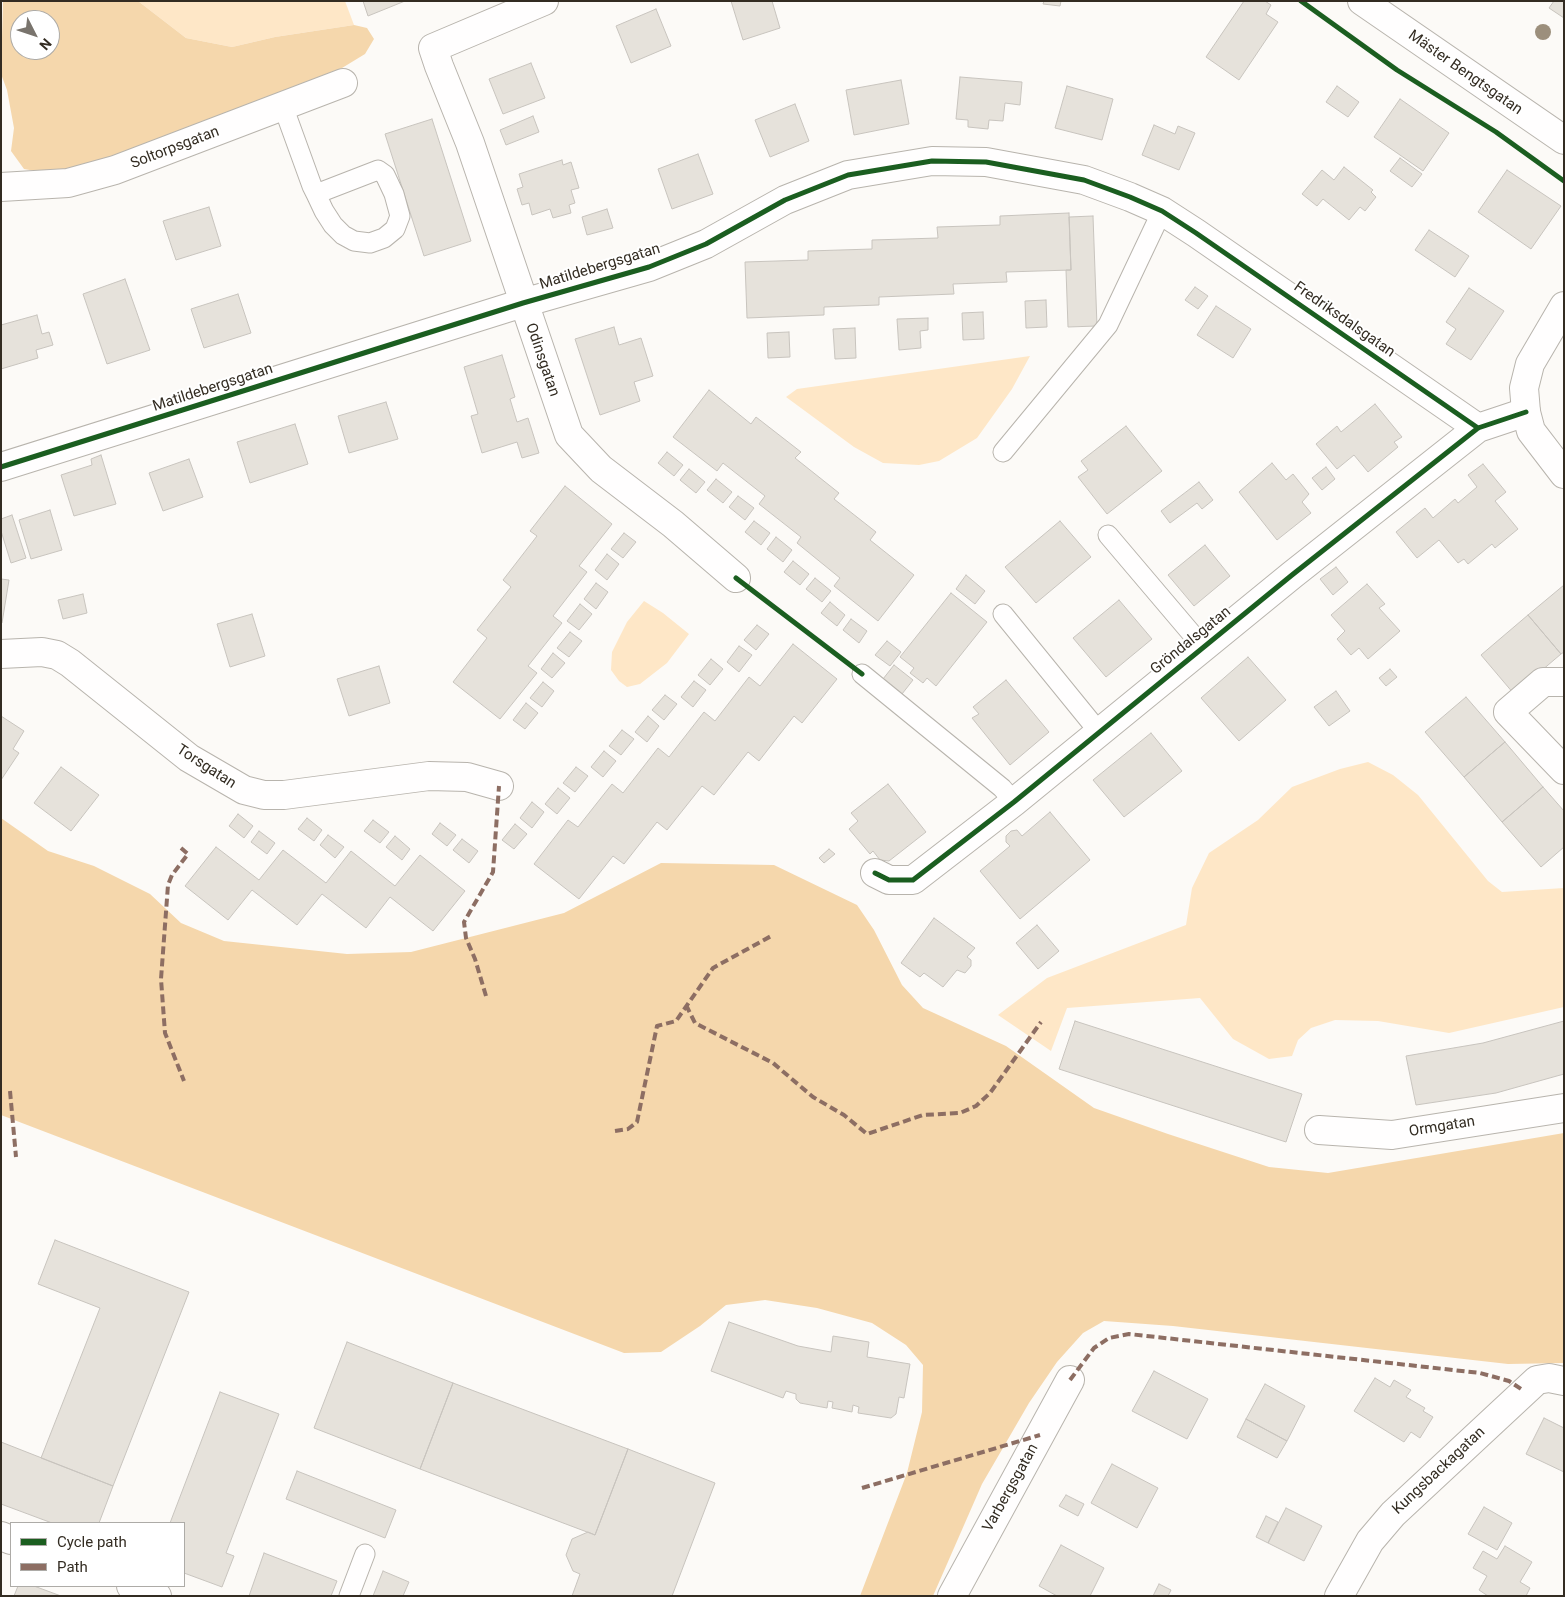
<!DOCTYPE html>
<html>
<head>
<meta charset="utf-8">
<style>
	body { margin:0 }
	#map { position:relative; width:1565px; height:1597px; overflow:hidden; background:#fcfaf7; font-family:Roboto,sans-serif }
	canvas { display:block }
	.frame { position:absolute; inset:0; border:2px solid #332c22; pointer-events:none }
	.legend { position:absolute; left:10px; top:1522px; width:175px; height:65px; box-sizing:border-box; background:#fff; border:1px solid #adaba7; margin:0; padding:6px 9px; list-style:none; font-size:15px; color:#332c22 }
	.legend li { display:flex; align-items:center; gap:10px; height:25px }
	.legend b { width:25px; border:1px solid #adaba7 }
	.north { position:absolute; left:10px; top:10px; width:50px; height:50px; box-sizing:border-box; background:#fff; border:1px solid #adaba7; border-radius:50%; rotate:131deg; font-size:14px; font-weight:700; line-height:20px; text-align:center; color:#332c22 }
	.north::after { content:''; display:block; margin:auto; width:18px; height:22px; background:#79746d; clip-path:polygon(50% 0,100% 100%,50% 72%,0 100%) }
</style>
</head>
<body>
<div id="map">
<canvas width="1565" height="1597"></canvas>
<div class="frame"></div>
<ul class="legend">
<li><b style="height:6px;background:#1b5e20"></b>Cycle path</li>
<li><b style="height:6px;background:#8d6e63"></b>Path</li>
</ul>
<div class="north">N</div>
</div>
<script>
const ctx = document.querySelector('canvas').getContext('2d');
ctx.lineJoin = 'round';
function paint(path, color) {
  ctx.fillStyle = color;
  ctx.fill(path, 'evenodd');
}
function shape(rows) {
  const path = new Path2D();
  for (const r of rows) {
    path.moveTo(r[0], r[1]);
    for (let i = 2; i < r.length; i += 2) path.lineTo(r[i], r[i + 1]);
  }
  return path;
}
function trace(path, color, width, dash) {
  ctx.strokeStyle = color;
  ctx.lineWidth = width;
  ctx.lineCap = dash ? 'butt' : 'round';
  ctx.setLineDash(dash || []);
  ctx.stroke(path);
}
function drawText(font, color, halo, rows, align = 'center') {
  ctx.font = font + ' Roboto,sans-serif';
  ctx.lineWidth = 4;
  ctx.setLineDash([]);
  ctx.textBaseline = 'middle';
  ctx.strokeStyle = halo;
  ctx.fillStyle = color;
  for (const [text, x, y, turn = 0] of rows) {
    ctx.save();
    ctx.translate(x, y);
    ctx.rotate((+turn || 0) * Math.PI / 180);
    ctx.textAlign = isNaN(turn) ? turn : align;
    if (halo) ctx.strokeText(text, 0, 0);
    ctx.fillText(text, 0, 0);
    ctx.restore();
  }
}
paint(shape([
	[138,1,345,1,354,25,275,37,232,47,186,38],
	[1030,356,1012,389,977,438,939,461,919,465,883,463,854,447,786,397,797,389],
	[644,601,663,613,689,634,667,663,640,684,627,687,619,681,611,670,612,652,627,622],
	[1368,762,1393,775,1418,795,1488,881,1502,892,1564,888,1564,1007,1449,1033,1378,1021,1335,1020,1311,1028,1298,1040,1292,1056,1269,1059,1233,1039,1200,998,1067,1008,1051,1051,998,1015,1047,978,1186,925,1192,888,1209,853,1258,820,1292,787,1340,769]
]), '#fee7c7');
paint(shape([
	[3,1,138,1,186,38,232,47,275,37,354,25,367,28,374,39,365,54,342,68,84,167,41,172,24,169,11,151,14,128,7,90,1,74],
	[20,20,50,20,50,50,20,50],
	[1,818,48,851,94,866,150,894,181,923,224,941,347,954,411,952,564,913,661,863,774,865,857,905,874,930,902,985,923,1008,1006,1046,1094,1108,1168,1134,1269,1167,1328,1173,1564,1133,1564,1363,1508,1364,1173,1326,1104,1321,1083,1333,1057,1362,1029,1403,982,1484,933,1596,860,1596,907,1473,922,1412,923,1365,906,1345,872,1323,817,1308,765,1300,726,1305,700,1326,661,1352,624,1353,1,1115]
]), '#f5d7ac');
const building = shape([
	[363,1,405,1,368,16,363,1],
	[731,1,772,1,780,28,743,40,731,1],
	[1044,1,1061,1,1060,6,1043,4,1044,1],
	[1244,1,1265,1,1271,5,1266,14,1278,22,1239,80,1206,57,1244,1],
	[1554,1,1564,1,1564,18,1549,8,1554,1],
	[656,9,671,46,631,63,616,26,656,9],
	[531,63,545,98,503,114,489,79,531,63],
	[960,77,1022,82,1020,105,1005,103,1003,121,989,120,988,129,968,127,968,120,956,119,960,77],
	[901,80,909,124,854,135,846,90,901,80],
	[1067,86,1113,99,1102,140,1055,128,1067,86],
	[1337,86,1359,102,1348,117,1326,102,1337,86],
	[1400,99,1449,133,1423,171,1374,137,1400,99],
	[795,104,809,141,770,157,755,120,795,104],
	[533,116,539,132,506,145,500,130,533,116],
	[432,119,471,241,424,256,385,134,432,119],
	[1154,125,1175,134,1178,126,1195,133,1179,170,1142,155,1154,125],
	[698,154,713,194,672,209,658,169,698,154],
	[1400,158,1422,174,1412,187,1390,171,1400,158],
	[562,160,563,165,571,162,579,188,571,190,575,203,569,205,571,213,553,218,550,209,532,215,529,203,522,205,517,189,523,187,519,174,562,160],
	[1344,167,1373,190,1371,192,1376,197,1365,211,1360,207,1349,220,1323,199,1317,206,1302,194,1322,170,1334,180,1344,167],
	[1507,170,1561,206,1531,249,1478,212,1507,170],
	[209,207,221,246,176,260,163,221,209,207],
	[607,209,613,228,587,235,582,217,607,209],
	[1069,213,1071,270,1006,272,1007,282,953,284,954,294,879,297,879,305,824,307,824,315,747,318,745,262,808,260,808,251,872,249,872,240,938,238,937,227,1000,225,1000,216,1069,213],
	[1093,216,1097,326,1068,327,1066,270,1071,270,1069,217,1093,216],
	[1429,230,1469,256,1455,277,1415,250,1429,230],
	[125,279,150,350,107,364,83,294,125,279],
	[1195,287,1208,296,1198,309,1185,300,1195,287],
	[1469,288,1504,311,1471,360,1446,344,1456,329,1446,322,1469,288],
	[238,294,251,333,204,348,191,309,238,294],
	[1046,300,1047,327,1026,328,1025,301,1046,300],
	[1216,306,1251,329,1233,358,1197,335,1216,306],
	[983,312,984,339,963,340,962,313,983,312],
	[37,315,42,334,49,332,53,345,36,350,38,358,1,369,1,325,37,315],
	[928,318,928,330,920,331,921,348,899,350,897,319,928,318],
	[614,327,619,345,641,338,653,376,634,382,640,401,600,415,575,339,614,327],
	[855,328,856,358,835,359,833,329,855,328],
	[789,332,790,357,768,358,767,333,789,332],
	[502,355,515,397,510,399,517,422,528,418,539,453,522,458,517,442,482,453,471,416,478,414,464,367,502,355],
	[709,390,751,424,756,417,801,452,795,458,839,493,834,499,876,532,870,540,914,575,878,621,834,586,840,578,797,543,801,537,759,504,765,496,723,463,717,471,673,437,709,390],
	[386,402,398,439,349,453,338,416,386,402],
	[1375,404,1402,437,1394,442,1398,447,1368,472,1354,455,1337,469,1316,444,1337,426,1341,432,1375,404],
	[295,424,308,464,250,483,237,442,295,424],
	[1126,426,1162,471,1107,514,1078,477,1088,470,1081,461,1126,426],
	[667,452,683,465,674,476,658,463,667,452],
	[101,455,116,504,74,516,61,475,92,465,91,459,101,455],
	[189,459,203,497,163,511,149,473,189,459],
	[1272,463,1286,480,1293,474,1309,494,1302,502,1311,513,1277,540,1239,492,1272,463],
	[1483,464,1506,492,1495,501,1518,529,1495,548,1492,544,1468,564,1464,559,1458,563,1439,540,1417,558,1396,532,1425,508,1433,518,1455,499,1458,503,1477,487,1468,475,1483,464],
	[1326,467,1335,479,1322,490,1312,478,1326,467],
	[689,469,705,482,696,493,680,480,689,469],
	[716,479,732,492,723,503,707,490,716,479],
	[1199,482,1213,500,1202,509,1197,503,1170,523,1161,511,1199,482],
	[565,486,612,524,579,566,587,572,553,616,562,623,528,666,537,673,500,719,453,682,487,638,477,630,511,587,503,580,537,536,530,531,565,486],
	[738,496,754,508,745,520,729,507,738,496],
	[50,510,62,550,31,559,19,520,50,510],
	[12,515,26,558,11,563,1,531,1,519,12,515],
	[754,521,770,533,761,545,745,532,754,521],
	[1060,521,1091,557,1036,603,1005,567,1060,521],
	[624,533,636,542,623,558,611,549,624,533],
	[776,537,792,550,783,562,767,549,776,537],
	[1205,545,1230,576,1194,606,1168,575,1205,545],
	[607,554,619,564,607,580,595,570,607,554],
	[793,561,809,574,800,585,784,572,793,561],
	[1336,567,1348,582,1333,595,1320,579,1336,567],
	[966,575,985,591,975,604,956,589,966,575],
	[815,578,831,591,822,602,806,589,815,578],
	[1,579,9,580,2,623,1,623,1,579],
	[596,583,608,592,596,609,584,599,596,583],
	[1367,584,1385,604,1379,608,1400,631,1368,659,1359,648,1351,655,1337,639,1345,631,1331,615,1367,584],
	[1564,585,1564,652,1561,654,1528,615,1564,585],
	[951,593,987,622,936,686,927,678,923,683,910,673,914,668,900,657,951,593],
	[83,594,87,613,63,619,58,600,83,594],
	[1119,600,1152,639,1106,677,1073,638,1119,600],
	[830,602,845,615,837,626,821,613,830,602],
	[580,604,592,614,579,630,567,621,580,604],
	[252,614,265,656,230,667,217,624,252,614],
	[1528,615,1561,654,1514,694,1481,655,1528,615],
	[851,619,867,631,859,643,843,630,851,619],
	[757,625,769,634,756,650,744,640,757,625],
	[570,632,582,641,569,657,557,648,570,632],
	[887,641,901,652,890,666,875,655,887,641],
	[793,644,837,679,802,723,794,716,759,761,748,752,714,795,702,786,667,830,657,822,624,864,613,856,579,899,534,864,568,820,578,827,612,784,623,793,658,748,669,757,704,712,715,721,749,677,760,686,793,644],
	[739,646,752,655,739,672,727,662,739,646],
	[553,653,565,663,552,678,541,669,553,653],
	[1248,657,1286,700,1239,741,1201,698,1248,657],
	[711,659,723,669,710,685,698,675,711,659],
	[894,665,913,680,902,694,883,679,894,665],
	[379,666,390,703,349,716,337,679,379,666],
	[1390,669,1397,677,1386,686,1379,678,1390,669],
	[1006,680,1049,732,1010,765,972,718,979,714,973,707,1006,680],
	[694,681,706,690,693,707,681,697,694,681],
	[543,682,554,691,542,707,530,698,543,682],
	[1336,691,1350,711,1329,726,1314,707,1336,691],
	[665,695,677,704,664,720,652,710,665,695],
	[1466,697,1505,742,1464,777,1425,732,1466,697],
	[526,703,538,713,525,729,513,720,526,703],
	[1,716,24,731,13,749,19,753,1,780,1,716],
	[648,716,659,726,647,742,635,732,648,716],
	[622,730,634,739,621,755,609,746,622,730],
	[1151,733,1182,771,1124,817,1093,780,1151,733],
	[1505,742,1543,787,1502,822,1464,777,1505,742],
	[604,751,616,761,603,777,591,767,604,751],
	[61,767,99,795,71,831,34,803,61,767],
	[576,767,588,776,575,792,563,783,576,767],
	[888,784,926,832,889,861,880,860,873,851,870,854,849,829,858,821,851,813,888,784],
	[1543,787,1564,811,1564,847,1541,867,1502,822,1543,787],
	[558,788,570,798,557,814,545,804,558,788],
	[532,802,544,812,532,828,520,818,532,802],
	[1050,812,1090,860,1020,919,980,871,1010,846,1006,842,1006,836,1011,831,1017,830,1022,836,1050,812],
	[238,814,253,826,244,838,229,826,238,814],
	[307,818,322,830,314,841,298,829,307,818],
	[373,820,389,832,380,843,364,831,373,820],
	[440,823,456,835,447,846,432,834,440,823],
	[515,824,527,834,514,849,502,840,515,824],
	[259,831,275,843,267,854,251,842,259,831],
	[328,835,344,847,335,858,320,845,328,835],
	[395,836,410,849,402,860,386,847,395,836],
	[462,839,478,851,469,863,453,850,462,839],
	[216,847,259,880,283,850,326,883,351,851,395,886,420,855,465,891,433,931,390,897,366,928,322,894,297,925,252,890,228,920,185,886,216,847],
	[829,849,835,854,824,863,819,858,829,849],
	[934,918,975,948,967,957,971,960,971,966,965,973,957,970,943,987,924,973,920,977,901,963,934,918],
	[1037,925,1059,951,1038,969,1016,943,1037,925],
	[1075,1021,1302,1094,1286,1142,1059,1069,1075,1021],
	[1564,1021,1564,1074,1496,1093,1416,1105,1406,1056,1483,1043,1564,1021],
	[55,1240,189,1292,113,1486,41,1458,100,1308,38,1284,55,1240],
	[729,1322,798,1346,831,1352,833,1336,869,1342,867,1357,910,1364,904,1398,899,1397,896,1414,891,1418,858,1413,859,1407,853,1405,852,1412,832,1408,833,1402,828,1401,827,1408,800,1403,796,1399,796,1394,786,1391,783,1398,711,1371,729,1322],
	[347,1342,453,1383,420,1469,314,1428,347,1342],
	[1154,1371,1208,1399,1187,1439,1132,1411,1154,1371],
	[1375,1378,1390,1387,1394,1380,1411,1390,1406,1397,1425,1408,1423,1411,1433,1417,1420,1438,1411,1432,1404,1442,1354,1411,1375,1378],
	[453,1383,628,1449,595,1535,420,1469,453,1383],
	[1265,1384,1305,1406,1287,1441,1246,1419,1265,1384],
	[220,1392,279,1414,226,1553,234,1556,222,1587,184,1573,184,1523,170,1523,220,1392],
	[1544,1418,1564,1428,1564,1472,1526,1454,1544,1418],
	[1246,1419,1287,1441,1277,1458,1237,1437,1246,1419],
	[1,1442,113,1486,99,1523,52,1523,1,1504,1,1442],
	[628,1449,715,1483,672,1596,572,1596,580,1574,573,1571,566,1555,572,1539,588,1532,595,1535,628,1449],
	[1112,1464,1158,1488,1137,1528,1091,1503,1112,1464],
	[297,1471,396,1510,385,1538,286,1499,297,1471],
	[1066,1495,1084,1504,1078,1516,1059,1506,1066,1495],
	[1484,1507,1512,1523,1497,1550,1468,1534,1484,1507],
	[1286,1508,1322,1526,1304,1561,1268,1543,1286,1508],
	[1266,1516,1278,1522,1268,1543,1256,1537,1266,1516],
	[1061,1545,1104,1568,1090,1596,1057,1596,1039,1586,1061,1545],
	[1505,1546,1532,1562,1520,1582,1530,1588,1526,1596,1488,1596,1479,1590,1487,1576,1473,1568,1483,1551,1497,1559,1505,1546],
	[264,1553,337,1581,331,1596,249,1596,264,1553],
	[383,1571,409,1582,403,1596,373,1596,383,1571],
	[1159,1584,1171,1590,1168,1596,1153,1596,1159,1584],
	[18,1586,34,1586,61,1596,14,1596,18,1586]
]);
paint(building, '#e6e2db');
trace(building, '#c8c4be', 1);
const lane = shape([
	[283,106,312,186,316,194,324,211,333,225,343,235,354,241,370,243,384,238,395,229,400,216,394,194,385,175,378,170,316,194],
	[1003,452,1108,325,1162,211],
	[1108,535,1203,647],
	[1003,614,1099,732],
	[862,674,1002,788,1014,802],
	[349,1596,365,1554]
]);
const street = shape([
	[544,1,433,48,439,66,470,143,569,435,601,469,673,524,736,578],
	[1,187,68,183,115,170,343,83],
	[1,467,523,303,649,267,706,244,785,200,848,175,932,161,986,162,1084,180,1130,197,1162,211,1196,233,1478,428],
	[1,654,42,652,57,655,70,663,189,758,244,790,264,795,284,795,429,776,467,777,499,786],
	[1564,682,1543,682,1508,712,1564,770],
	[875,873,889,880,913,880,1014,802,1292,575,1478,428,1526,412],
	[1319,1130,1392,1135,1564,1108],
	[1,1536,11,1540],
	[131,1586,157,1596],
	[952,1596,1070,1380],
	[1339,1596,1370,1541,1393,1514,1537,1380,1549,1378,1564,1381]
]);
const secondary = shape([
	[1362,1,1564,140],
	[1564,306,1530,364,1524,388,1526,412,1531,431,1564,474]
]);
trace(lane, '#b8b4ad', 21);
trace(street, '#b8b4ad', 30);
trace(secondary, '#b8b4ad', 30);
trace(lane, '#fffefe', 19);
trace(street, '#fffefe', 28);
trace(secondary, '#fffefe', 28);
trace(shape([
	[181,848,188,854,172,875,168,885,161,979,165,1033,184,1081],
	[486,996,475,959,466,938,464,922,493,872,499,786],
	[686,1005,695,1023,773,1063,813,1097,844,1115,867,1134,923,1115,960,1113,976,1106,990,1093,1041,1022],
	[10,1091,16,1157],
	[615,1131,628,1129,637,1122,657,1026,676,1021,713,968,773,935],
	[1070,1380,1094,1348,1109,1338,1129,1334,1480,1373,1509,1381,1524,1391],
	[862,1488,1040,1435]
]), '#8d6e63', 4, [8, 4]);
trace(shape([
	[1301,1,1397,70,1496,132,1564,181],
	[1,467,523,303,649,267,706,244,785,200,848,175,932,161,986,162,1084,180,1130,197,1162,211,1196,233,1478,428],
	[736,578,862,674],
	[875,873,889,880,913,880,1014,802,1292,575,1478,428,1526,412]
]), '#1b5e20', 5);
ctx.fillStyle = '#9c8f7c';
for (const [x, y] of [
	[1543,32]
]) {
  ctx.beginPath();
  ctx.arc(x, y, 8, 0, 2 * Math.PI);
  ctx.fill();
}
drawText('15px', '#332c22', '#fff', [
	["Mäster Bengtsgatan",1465,73,35],
	["Soltorpsgatan",175,148,-21],
	["Matildebergsgatan",600,267,-17],
	["Fredriksdalsgatan",1344,320,35],
	["Odinsgatan",542,360,71],
	["Matildebergsgatan",213,388,-18],
	["Gröndalsgatan",1191,641,-39],
	["Torsgatan",206,767,33],
	["Ormgatan",1442,1127,-9],
	["Kungsbackagatan",1439,1471,-43],
	["Varbergsgatan",1011,1488,-61]
]);
</script>
</body>
</html>
